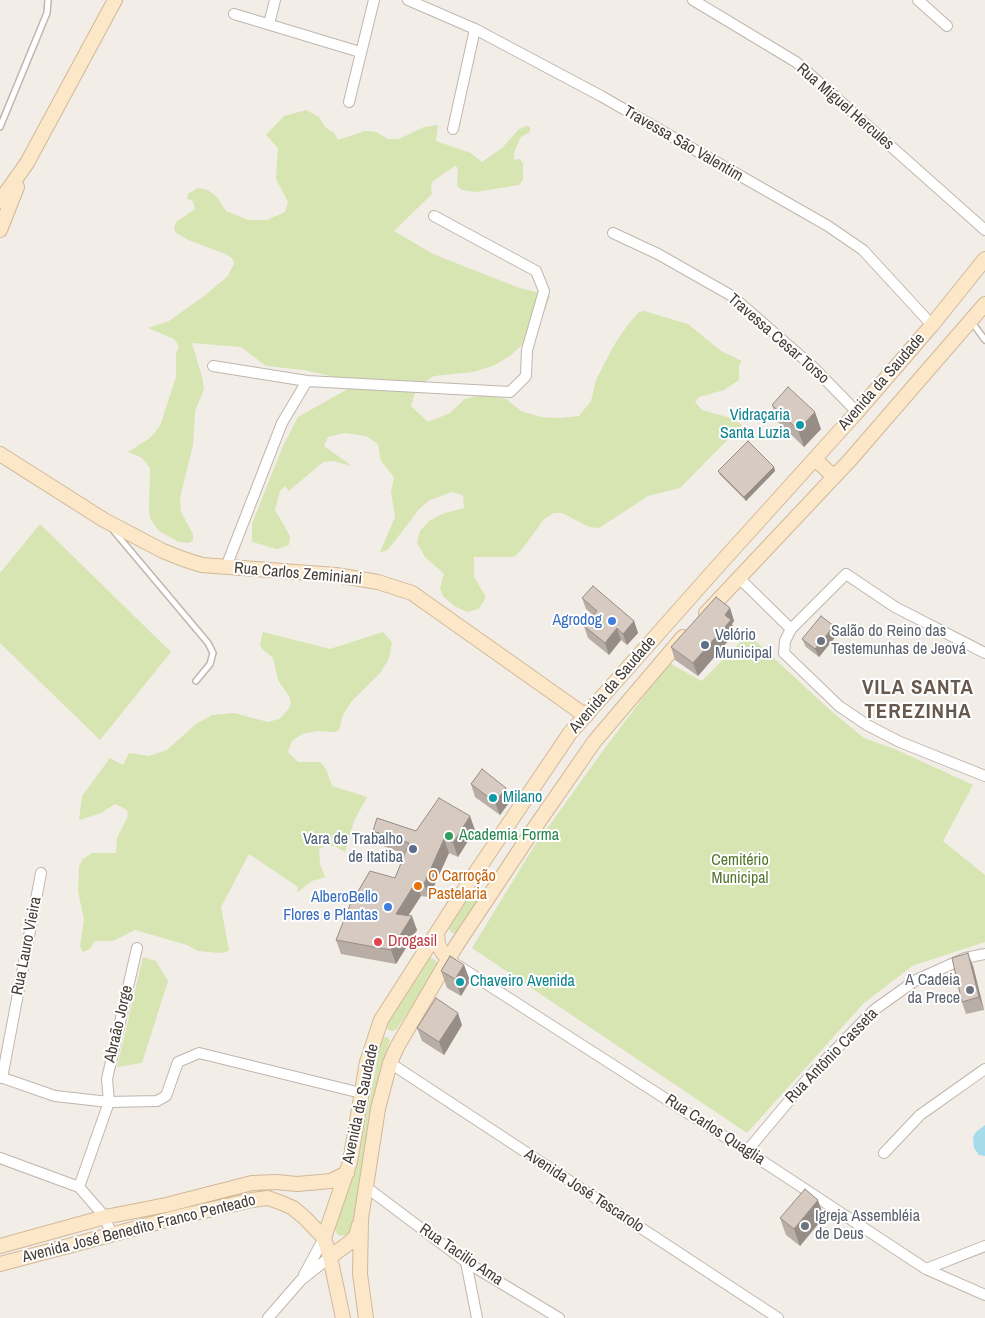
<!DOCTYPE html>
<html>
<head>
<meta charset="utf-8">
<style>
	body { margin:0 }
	canvas { display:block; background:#f3ede7 }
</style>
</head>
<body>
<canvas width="985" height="1318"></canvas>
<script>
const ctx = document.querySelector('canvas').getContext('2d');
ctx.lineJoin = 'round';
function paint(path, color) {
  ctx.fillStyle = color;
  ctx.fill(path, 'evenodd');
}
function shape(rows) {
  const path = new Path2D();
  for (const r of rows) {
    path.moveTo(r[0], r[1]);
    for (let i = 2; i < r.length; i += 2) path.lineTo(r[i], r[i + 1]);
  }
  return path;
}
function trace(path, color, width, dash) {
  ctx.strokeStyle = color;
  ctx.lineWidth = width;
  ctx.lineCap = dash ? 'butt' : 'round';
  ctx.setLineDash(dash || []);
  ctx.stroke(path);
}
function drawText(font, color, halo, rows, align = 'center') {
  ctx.font = font + ' "Archivo Narrow",sans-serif';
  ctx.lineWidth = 4;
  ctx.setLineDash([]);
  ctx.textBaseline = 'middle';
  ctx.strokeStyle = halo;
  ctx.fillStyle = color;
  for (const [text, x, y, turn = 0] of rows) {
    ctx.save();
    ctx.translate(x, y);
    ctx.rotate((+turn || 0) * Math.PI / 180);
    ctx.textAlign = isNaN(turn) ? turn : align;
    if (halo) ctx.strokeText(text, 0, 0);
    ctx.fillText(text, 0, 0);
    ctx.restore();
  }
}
paint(shape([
	[306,110,319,117,325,127,334,133,338,140,365,131,376,132,388,139,399,139,424,127,438,125,436,141,471,153,482,162,502,148,519,129,526,126,530,127,530,132,521,137,514,153,514,160,520,159,523,164,523,179,519,185,476,192,462,190,457,186,458,168,455,166,433,181,431,186,432,194,394,231,433,254,517,287,550,296,545,310,537,327,525,342,510,356,493,366,473,372,434,376,417,386,411,406,428,422,450,413,465,399,485,394,506,399,521,411,541,417,560,418,579,416,591,401,596,380,614,345,627,326,639,312,644,311,688,324,721,351,742,361,739,366,739,380,724,390,699,397,695,402,702,410,731,418,742,425,680,488,648,496,599,528,589,527,562,513,554,513,544,519,523,548,514,557,474,557,474,577,486,597,479,609,467,612,454,606,443,596,440,588,444,574,425,557,417,543,420,531,429,521,442,514,464,508,463,495,452,492,430,500,420,508,391,546,386,551,380,552,395,517,391,492,394,477,381,461,378,444,366,436,344,433,328,437,324,446,352,466,333,461,323,462,289,491,285,486,280,491,275,510,290,536,289,545,277,549,252,542,252,524,282,448,298,417,353,386,347,380,304,370,266,366,241,347,192,343,202,377,204,389,195,411,193,445,180,498,181,512,193,534,193,541,188,543,179,542,159,531,151,520,149,511,150,468,142,458,128,452,150,438,160,426,176,377,176,353,179,346,174,339,148,328,169,321,204,296,227,277,234,264,233,259,226,254,188,240,175,232,174,228,176,222,195,209,193,201,187,199,188,194,198,188,208,190,217,197,226,211,248,220,267,220,285,212,288,202,276,179,278,148,266,135,284,116],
	[40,524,171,652,100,740,0,643,0,573],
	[263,632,330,649,383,632,392,642,389,659,380,673,351,702,343,715,339,730,334,732,317,731,302,734,292,741,288,752,298,762,320,762,326,769,332,786,367,797,354,821,345,852,335,846,324,846,319,849,320,864,325,877,312,881,297,893,298,887,249,854,221,907,229,951,220,953,198,951,187,945,135,930,113,941,95,941,90,949,83,952,80,946,84,920,78,891,79,866,83,859,92,853,116,853,117,838,128,816,127,810,115,804,101,813,79,820,82,796,110,758,123,765,129,753,149,756,167,750,196,724,212,715,234,713,268,722,279,719,287,711,291,704,289,696,278,680,273,658,262,649,260,644],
	[748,634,830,710,864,738,897,750,973,785,943,841,985,875,985,942,912,966,863,1004,747,1133,472,948,533,848,605,748,669,663,702,681],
	[473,893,478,896,480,900,458,934,452,933,448,927,468,895],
	[143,957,156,961,168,981,142,1063,117,1067],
	[431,957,437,962,437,968,396,1030,391,1031,388,1030,386,1024,427,958],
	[387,1037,390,1040,378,1079,352,1228,349,1234,341,1236,337,1234,334,1227,357,1166,380,1045,382,1038]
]), '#d6e5b2');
paint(shape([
	[985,1125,985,1156,979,1155,974,1148,973,1137,976,1132]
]), '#a6dbec');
const lane = shape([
	[0,127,47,13,48,0],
	[971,321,985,340],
	[113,530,208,643,213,653,210,664,196,681]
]);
const street = shape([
	[408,0,475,29,601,96,828,226,863,250,932,325],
	[693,0,796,62,985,230],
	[918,0,947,26],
	[234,14,360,52],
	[269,24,275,0],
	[349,102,374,0],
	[453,129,475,29],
	[613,233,658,254,732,296,812,366,857,412],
	[213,366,307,381,510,392,526,376,527,350,544,291,536,271,434,216],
	[226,567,282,423,307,381],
	[739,578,791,629],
	[985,653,895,607,846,574,791,629,785,641,784,653,839,706,867,725,900,742,985,776],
	[454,963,747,1151,926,1269,985,1246],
	[390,1063,778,1318],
	[0,1077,55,1096,109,1102,157,1101,166,1096,178,1062,199,1053,361,1093],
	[2,1078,41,873],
	[747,1151,809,1077,874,1010,916,980,965,958,985,954],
	[884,1153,920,1115,985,1069],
	[0,1158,79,1187,105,1217,111,1234],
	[79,1187,109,1102,107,1079,137,948],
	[366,1187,466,1262,559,1318],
	[466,1262,477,1318],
	[926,1269,985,1295],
	[304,1275,324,1238],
	[268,1318,301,1280,330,1257]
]);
const secondary = shape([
	[0,201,27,163,115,0],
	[0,230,17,187],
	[0,454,104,520,163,551,183,559,202,565,336,575,378,582,412,593,586,716],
	[815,459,834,477],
	[706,613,850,460,985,304],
	[437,933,438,944,442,952,449,960],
	[0,1246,105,1217,166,1205,252,1183,276,1182,297,1184,331,1181,347,1173],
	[330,1257,349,1243,356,1236,359,1225],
	[0,1264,182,1216,252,1200,268,1198,282,1203,293,1208,305,1218,324,1238],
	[343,1318,330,1257,324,1238,350,1162,367,1062,381,1020,468,884,570,733,718,566,857,412,932,325,985,259],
	[366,1318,360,1274,361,1219,378,1109,390,1063,397,1047,456,946,531,833,594,742,683,637]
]);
trace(lane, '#c0b6ad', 8);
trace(street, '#c0b6ad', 12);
trace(secondary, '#d0b998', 16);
trace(lane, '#fff', 5);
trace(street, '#fff', 10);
trace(secondary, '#fce7c8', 14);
paint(shape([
	[772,405,821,429,804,447,778,422],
	[774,467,775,471,746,501,720,475,718,471],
	[582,598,634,621,638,633,627,645,621,640,609,655,588,638,584,626,593,615,586,609],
	[730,608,734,621,732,624,735,633,698,676,675,660,671,647],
	[837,635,819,657,806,647,802,639],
	[471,784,511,800,500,815,475,797],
	[475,830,458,857,449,853,429,897,421,896,408,916,417,930,396,964,341,954,336,940,395,878,405,854,378,844,373,831],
	[464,965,470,981,461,996,447,988,441,971],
	[973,966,984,1010,966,1014,962,1002],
	[462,1025,444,1055,422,1041,417,1028],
	[824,1217,800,1246,786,1235,780,1218]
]), '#b9aea5');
paint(shape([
	[815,412,821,429,804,447,798,430],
	[774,467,775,471,746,501,744,497],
	[730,608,734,621,732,624,735,633,698,676,693,663],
	[634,621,638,633,627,645,623,634],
	[834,626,837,635,819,657,815,649],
	[617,628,621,640,609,655,605,643],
	[506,788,511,800,500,815,495,802],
	[470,816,475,830,458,857,453,843],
	[444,839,449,853,429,897,424,884],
	[416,882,421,896,401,927,396,914],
	[412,916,417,930,396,964,391,950],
	[968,953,973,966,984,1010,979,997],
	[464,965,470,981,461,996,455,979],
	[458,1013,462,1025,444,1055,439,1042],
	[818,1200,824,1217,800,1246,794,1229]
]), '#968d86');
const building = shape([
	[788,387,815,412,798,430,772,405,788,387],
	[748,441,774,467,744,497,718,471,748,441],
	[593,586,634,621,623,634,617,628,605,643,584,626,597,611,582,598,593,586],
	[716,597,730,608,725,615,731,620,693,663,671,647,716,597],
	[821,616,834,626,815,649,802,639,821,616],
	[482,769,506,788,495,802,471,784,482,769],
	[439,798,470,816,453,843,444,839,424,884,416,882,396,914,412,916,391,950,336,940,350,905,370,871,395,878,409,843,373,831,377,818,416,831,439,798],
	[968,953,979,997,962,1002,952,958,968,953],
	[450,956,464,965,455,979,441,971,450,956],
	[436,998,458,1013,439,1042,417,1028,436,998],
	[805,1189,818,1200,794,1229,780,1218,805,1189]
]);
paint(building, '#d7cac0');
trace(building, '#968d86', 1);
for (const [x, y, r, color] of [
	[800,425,5,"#0f9aa8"],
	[612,621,5,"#3f7fe0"],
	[821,641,5,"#6b7280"],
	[705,645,5,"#5c6f8a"],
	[493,798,5,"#0f9aa8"],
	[449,836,5,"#2e9e5b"],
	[413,849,5,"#5c6f8a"],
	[418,886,5,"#e8710a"],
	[388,907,5,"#3f7fe0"],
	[378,942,5,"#e0444e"],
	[460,982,5,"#0f9aa8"],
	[970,990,5,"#6b7280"],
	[805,1226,5,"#6b7280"]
]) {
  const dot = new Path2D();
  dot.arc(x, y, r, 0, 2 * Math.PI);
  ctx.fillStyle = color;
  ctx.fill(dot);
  trace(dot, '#fff', 2);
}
drawText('16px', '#453d36', '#fff', [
	["Rua Miguel Hercules",845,107,41],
	["Travessa São Valentim",683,144,30],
	["Travessa Cesar Torso",778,339,41],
	["Avenida da Saudade",882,382,-49],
	["Rua Carlos Zeminiani",298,574,5],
	["Avenida da Saudade",613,685,-49],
	["Rua Lauro Vieira",27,946,-79],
	["Abraão Jorge",119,1024,-77],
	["Rua Antônio Casseta",832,1056,-46],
	["Avenida da Saudade",361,1104,-78],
	["Rua Carlos Quaglia",715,1130,33],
	["Avenida José Tescarolo",584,1191,33],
	["Avenida José Benedito Franco Penteado",139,1229,-14],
	["Rua Tacilio Ama",461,1255,34]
]);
drawText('16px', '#0d838f', '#fff', [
	["Vidraçaria",790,416,"right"],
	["Santa Luzia",790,434,"right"],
	["Milano",503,798],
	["Chaveiro Avenida",470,982]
], 'left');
drawText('16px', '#366cbe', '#fff', [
	["Agrodog",602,621],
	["AlberoBello",378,898],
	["Flores e Plantas",378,916]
], 'right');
drawText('16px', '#5b616d', '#fff', [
	["Salão do Reino das",831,632],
	["Testemunhas de Jeová",831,650],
	["A Cadeia",960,981,"right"],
	["da Prece",960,999,"right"],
	["Igreja Assembléia",815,1217],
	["de Deus",815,1235]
], 'left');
drawText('16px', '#4e5e75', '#fff', [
	["Velório",715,636],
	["Municipal",715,654],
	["Vara de Trabalho",403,840,"right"],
	["de Itatiba",403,858,"right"]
], 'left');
drawText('16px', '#27864d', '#fff', [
	["Academia Forma",459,836]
], 'left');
drawText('16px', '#53742c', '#fff', [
	["Cemitério",740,861],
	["Municipal",740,879]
]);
drawText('16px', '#c56008', '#fff', [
	["O Carroção",428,877],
	["Pastelaria",428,895]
], 'left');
drawText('16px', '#be3a42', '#fff', [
	["Drogasil",388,942]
], 'left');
ctx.letterSpacing = '1px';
drawText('bold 21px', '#67594e', '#fff', [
	["VILA SANTA",918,688],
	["TEREZINHA",918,712]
]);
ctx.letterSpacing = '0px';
</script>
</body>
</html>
